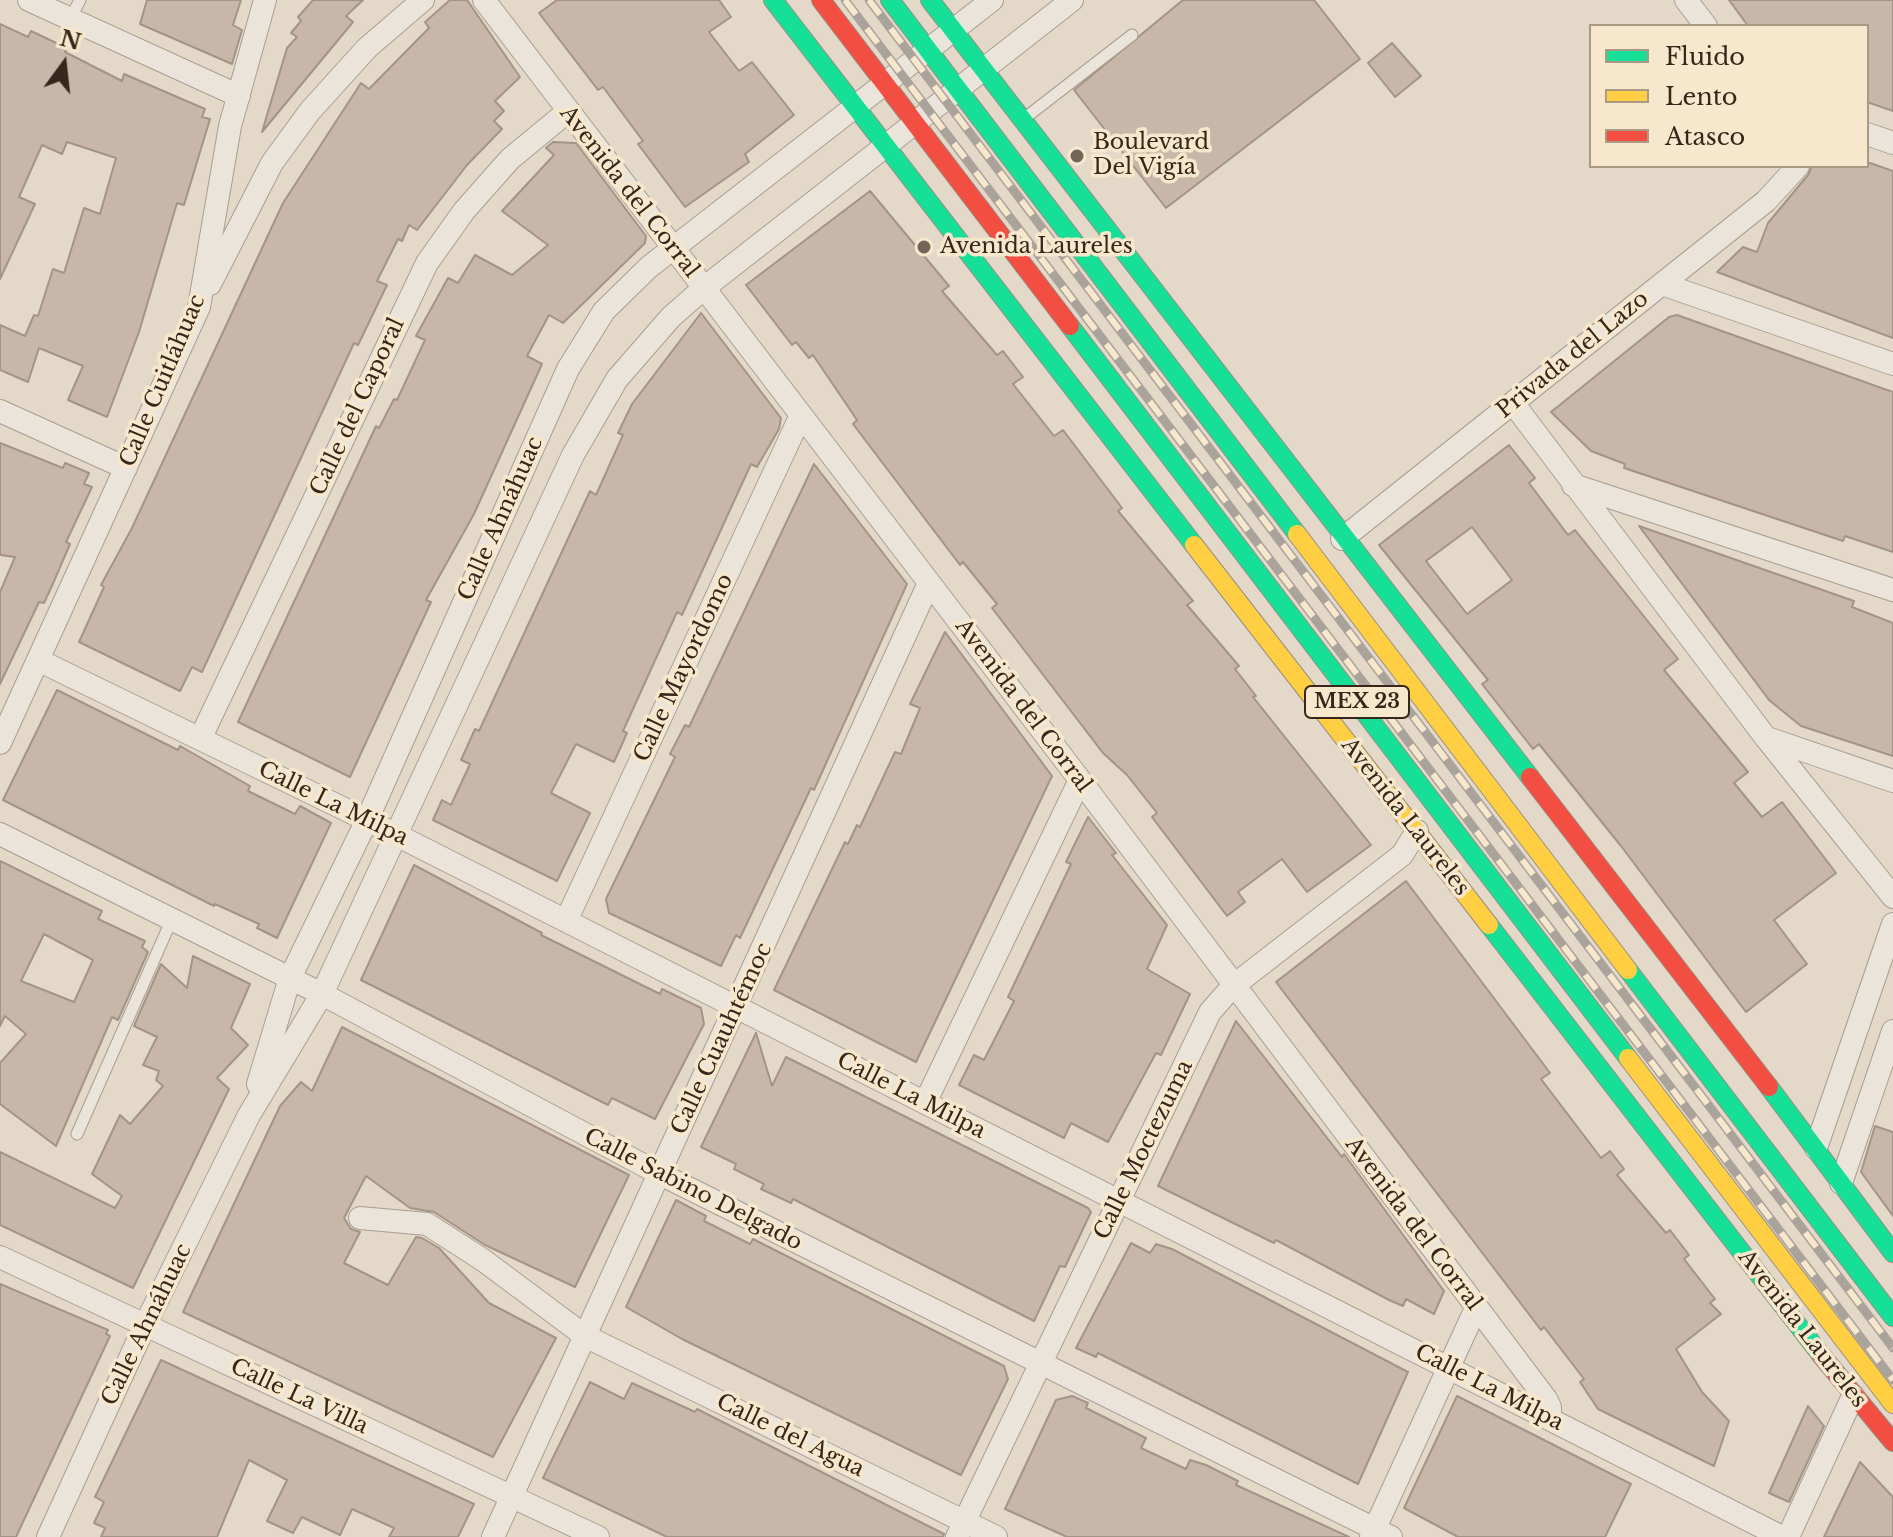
<!DOCTYPE html>
<html>
<head>
<meta charset="utf-8">
<style>
	body { margin:0 }
	#map { position:relative; width:1893px; height:1537px; overflow:hidden; background:#e4d9c8; font-family:"Libre Baskerville",serif }
	canvas { display:block }
	.legend { position:absolute; left:1589px; top:24px; width:280px; height:144px; box-sizing:border-box; background:#f7e7cc; border:2px solid #aa9a85; margin:0; padding:10px 14px; list-style:none; font-size:24px; color:#36261b }
	.legend li { display:flex; align-items:center; gap:16px; height:40px }
	.legend b { width:40px; border:2px solid #aa9a85 }
	.north { position:absolute; left:24px; top:24px; width:80px; height:80px; -webkit-text-stroke:6px #f7e7cc; paint-order:stroke; rotate:15deg; font-size:22px; font-weight:700; line-height:32px; text-align:center; color:#36261b }
	.north::after { content:''; display:block; margin:auto; width:28px; height:36px; background:#36261b; clip-path:polygon(50% 0,100% 100%,50% 72%,0 100%) }
</style>
</head>
<body>
<div id="map">
<canvas width="1893" height="1537"></canvas>
<ul class="legend">
<li><b style="height:10px;background:#16e098"></b>Fluido</li>
<li><b style="height:10px;background:#ffcf43"></b>Lento</li>
<li><b style="height:10px;background:#f24e42"></b>Atasco</li>
</ul>
<div class="north">N</div>
</div>
<script>
const ctx = document.querySelector('canvas').getContext('2d');
ctx.lineJoin = 'round';
function paint(path, color) {
  ctx.fillStyle = color;
  ctx.fill(path, 'evenodd');
}
function shape(rows) {
  const path = new Path2D();
  for (const r of rows) {
    path.moveTo(r[0], r[1]);
    for (let i = 2; i < r.length; i += 2) path.lineTo(r[i], r[i + 1]);
  }
  return path;
}
function trace(path, color, width, dash) {
  ctx.strokeStyle = color;
  ctx.lineWidth = width;
  ctx.lineCap = dash ? 'butt' : 'round';
  ctx.setLineDash(dash || []);
  ctx.stroke(path);
}
function drawText(font, color, halo, rows, align = 'center') {
  ctx.font = font + ' "Libre Baskerville",serif';
  ctx.lineWidth = 7;
  ctx.setLineDash([]);
  ctx.textBaseline = 'middle';
  ctx.strokeStyle = halo;
  ctx.fillStyle = color;
  for (const [text, x, y, turn = 0] of rows) {
    ctx.save();
    ctx.translate(x, y);
    ctx.rotate((+turn || 0) * Math.PI / 180);
    ctx.textAlign = isNaN(turn) ? turn : align;
    if (halo) ctx.strokeText(text, 0, 0);
    ctx.fillText(text, 0, 0);
    ctx.restore();
  }
}
const building = shape([
	[147,0,241,0,233,25,242,30,232,64,140,24,147,0],
	[313,0,363,0,346,16,353,22,262,132,287,48,297,37,291,33,301,21,298,17,313,0],
	[450,0,467,0,520,77,495,101,504,111,494,121,502,129,467,165,417,230,409,225,402,241,398,239,377,281,387,285,358,345,354,343,202,672,192,667,180,691,79,642,104,587,101,585,132,528,283,203,361,83,369,89,429,28,425,22,450,0],
	[557,0,719,0,731,17,709,32,739,71,752,62,794,115,745,154,749,162,685,207,638,144,643,141,603,87,598,90,539,13,557,0],
	[1183,0,1314,0,1360,59,1166,208,1074,90,1183,0],
	[1729,0,1893,0,1893,111,1867,102,1867,26,1748,26,1729,0],
	[0,24,28,37,31,31,67,48,65,52,122,81,124,74,205,109,202,117,210,119,184,205,177,203,139,332,107,417,68,400,83,366,39,348,28,382,0,370,0,325,25,336,34,315,38,316,53,269,64,273,84,208,100,214,116,158,67,142,62,154,42,145,19,197,35,204,0,279,0,24],
	[1392,43,1421,76,1395,97,1368,63,1392,43],
	[553,142,576,143,646,236,645,243,563,323,549,315,527,356,542,364,474,514,426,600,431,602,350,777,238,722,376,426,379,428,394,399,397,400,425,340,416,336,448,278,458,283,475,255,512,275,548,245,502,211,554,155,546,148,553,142],
	[1867,162,1893,171,1893,338,1717,272,1743,247,1757,252,1768,223,1808,175,1812,166,1867,166,1867,162],
	[870,191,949,286,942,291,997,355,1003,351,1023,377,1013,384,1054,436,1063,430,1122,508,1118,511,1193,601,1187,605,1239,666,1235,669,1256,696,1253,697,1371,845,1307,892,1282,859,1238,892,1245,902,1227,916,1152,817,1157,813,1127,775,1103,753,992,608,997,604,963,562,960,565,853,424,857,420,813,355,809,358,796,342,792,345,746,285,870,191],
	[701,313,781,418,779,429,757,467,751,464,682,615,677,612,623,731,627,733,614,762,576,744,551,793,590,813,557,881,433,820,442,800,451,805,470,764,461,760,475,729,479,731,590,491,596,495,623,435,618,433,632,404,701,313],
	[1677,315,1893,392,1893,552,1845,536,1843,541,1624,468,1625,464,1591,451,1551,412,1669,317,1677,315],
	[0,443,63,468,65,463,89,473,84,484,92,487,66,542,70,544,51,588,44,603,39,602,0,684,0,592,15,557,0,555,0,443],
	[1509,445,1535,478,1529,483,1568,535,1575,530,1678,659,1664,670,1748,772,1734,783,1762,817,1782,802,1836,873,1774,920,1807,964,1746,1012,1621,846,1539,744,1533,749,1482,684,1488,680,1379,545,1509,445],
	[1472,527,1512,580,1467,614,1426,561,1472,527],
	[814,464,907,584,814,790,811,788,740,938,736,935,721,966,609,913,606,899,675,757,670,754,685,725,689,727,814,464],
	[1639,526,1854,601,1852,607,1893,623,1893,756,1801,726,1769,700,1639,526],
	[945,632,1052,776,916,1062,774,990,845,842,848,844,857,825,860,827,895,752,901,754,920,708,910,704,945,632],
	[57,690,178,750,180,746,250,786,248,791,295,814,300,806,331,823,277,938,257,928,259,924,215,904,214,906,3,800,57,690],
	[1088,817,1116,853,1112,855,1167,925,1147,969,1190,994,1161,1055,1156,1053,1108,1142,1071,1123,1064,1138,959,1085,974,1055,984,1060,1014,1001,1008,997,1071,864,1066,862,1088,817],
	[0,861,102,911,98,919,145,941,142,947,148,952,118,1020,112,1017,56,1146,0,1104,0,1063,26,1034,5,1016,0,1026,0,861],
	[44,934,93,960,74,1002,21,981,44,934],
	[414,865,542,933,541,935,660,994,662,989,701,1008,704,1024,655,1119,612,1098,608,1105,361,980,414,865],
	[1406,881,1550,1073,1541,1079,1601,1158,1610,1151,1624,1169,1617,1175,1666,1233,1670,1230,1689,1255,1684,1259,1715,1299,1710,1303,1721,1314,1676,1349,1702,1392,1729,1421,1714,1466,1598,1409,1580,1382,1584,1379,1544,1327,1541,1330,1276,982,1406,881],
	[193,956,250,984,231,1028,248,1045,217,1078,229,1089,133,1288,0,1225,0,1152,115,1208,122,1196,92,1174,120,1115,130,1124,163,1086,156,1080,159,1071,143,1065,157,1037,134,1026,161,964,187,988,193,956],
	[1236,1021,1342,1157,1344,1154,1444,1291,1434,1314,1406,1299,1403,1306,1389,1300,1276,1240,1274,1243,1158,1186,1236,1021],
	[342,1027,629,1175,575,1287,485,1245,434,1212,410,1208,366,1176,344,1218,351,1229,360,1232,344,1263,388,1285,416,1237,422,1238,439,1248,489,1303,556,1338,493,1457,183,1312,280,1106,301,1082,312,1091,342,1027],
	[756,1033,772,1086,786,1057,1088,1208,1091,1212,1065,1267,1060,1266,1034,1321,793,1199,791,1203,761,1189,764,1184,734,1169,736,1164,701,1147,756,1033],
	[1875,1126,1893,1132,1893,1216,1861,1172,1875,1126],
	[676,1200,706,1216,704,1221,750,1244,753,1239,1004,1366,1008,1379,961,1475,682,1339,626,1307,676,1200],
	[1131,1243,1150,1253,1156,1244,1172,1249,1408,1372,1358,1484,1098,1353,1096,1357,1076,1348,1131,1243],
	[0,1284,108,1330,106,1334,110,1336,16,1537,0,1537,0,1284],
	[161,1360,474,1504,458,1537,389,1537,394,1528,352,1509,340,1535,302,1517,293,1533,267,1521,287,1480,249,1460,217,1537,101,1537,105,1528,94,1523,104,1502,95,1497,161,1360],
	[590,1382,624,1399,632,1383,695,1412,697,1409,944,1534,943,1537,667,1537,543,1478,590,1382],
	[1072,1396,1088,1403,1086,1408,1146,1438,1141,1448,1186,1469,1190,1460,1206,1465,1238,1481,1236,1485,1349,1537,1067,1537,1005,1509,1056,1400,1072,1396],
	[1457,1396,1631,1484,1605,1537,1458,1537,1404,1508,1457,1396],
	[1808,1406,1824,1426,1789,1502,1769,1493,1808,1406],
	[1860,1462,1893,1497,1893,1537,1824,1537,1860,1462]
]);
paint(building, '#c8b6a9');
trace(building, '#a39488', 2);
const lane = shape([
	[70,19,80,0],
	[1025,118,1132,35],
	[77,1134,172,919]
]);
const street = shape([
	[29,0,239,96],
	[484,0,1080,780,1546,1399,1550,1407,1550,1419],
	[1686,0,1706,26],
	[1867,134,1893,143],
	[210,284,272,163,310,111,367,48,423,0],
	[1662,284,1893,364],
	[1513,403,1766,738,1893,897],
	[0,411,126,468],
	[1573,485,1893,590],
	[1342,539,1766,201,1798,166],
	[38,660,367,820,1782,1537],
	[1767,738,1893,781],
	[200,739,427,263,464,211,510,159,567,112],
	[0,743,199,307,230,126,265,0],
	[0,834,322,994,660,1174,1391,1537],
	[566,921,801,415],
	[258,1084,290,978,367,820,568,369,604,311,649,267,992,0],
	[925,1103,1080,780],
	[1816,1148,1893,924],
	[1841,1183,1893,1031],
	[360,1218,427,1224,483,1260,585,1336,996,1537],
	[0,1257,598,1537],
	[48,1537,145,1325,249,1115,322,994,573,455,617,379,671,317,704,288,1072,0],
	[493,1537,929,583],
	[957,1537,1210,1012,1233,986,1402,855,1417,831],
	[1371,1537,1476,1308],
	[1788,1537,1853,1396]
]);
const fast = shape([
	[773,0,1194,545],
	[890,0,1297,534],
	[930,0,1530,777],
	[1070,326,1628,1058],
	[1489,925,1821,1355],
	[1628,970,1893,1317],
	[1769,1087,1893,1253]
]);
const slow = shape([
	[1297,534,1628,970],
	[1194,545,1489,925],
	[1628,1058,1893,1404]
]);
const jam = shape([
	[821,0,1070,326],
	[1530,777,1769,1087],
	[1821,1355,1893,1442]
]);
trace(lane, '#a89e92', 13);
trace(street, '#a89e92', 24);
trace(fast, '#988d82', 20);
trace(slow, '#988d82', 20);
trace(jam, '#988d82', 20);
trace(lane, '#ebe4da', 11);
trace(street, '#ebe4da', 22);
trace(fast, '#16e098', 18);
trace(slow, '#ffcf43', 18);
trace(jam, '#f24e42', 18);
const rail = shape([
	[845,0,1893,1380],
	[869,0,1893,1348]
]);
trace(rail, '#aaa39b', 9);
trace(rail, '#f7e7cc', 6, [18]);
for (const [x, y, r, color] of [
	[1077,156,8,"#736558"],
	[924,247,8,"#736558"]
]) {
  const dot = new Path2D();
  dot.arc(x, y, r, 0, 2 * Math.PI);
  ctx.fillStyle = color;
  ctx.fill(dot);
  trace(dot, '#f7e7cc', 3);
}
for (const [x, y, w] of [
	[1357,702,104]
]) {
  const box = new Path2D();
  box.roundRect(x - w / 2, y - 16, w, 32, 6);
  ctx.fillStyle = '#f7e7cc';
  ctx.fill(box);
  trace(box, '#36261b', 2);
}
drawText('bold 20px', '#36261b', null, [
	["MEX 23",1357,702]
]);
drawText('22px', '#36261b', '#f7e7cc', [
	["Boulevard",1093,143],
	["Del Vigía",1093,168],
	["Avenida Laureles",940,247]
], 'left');
drawText('22px', '#36261b', '#f7e7cc', [
	["Avenida del Corral",629,192,52],
	["Privada del Lazo",1573,355,-39],
	["Calle Cuitláhuac",163,381,-67],
	["Calle del Caporal",358,407,-65],
	["Calle Ahnáhuac",501,519,-66],
	["Calle Mayordomo",684,668,-65],
	["Avenida del Corral",1023,706,53],
	["Calle La Milpa",333,804,26],
	["Avenida Laureles",1405,817,52],
	["Calle Cuauhtémoc",722,1039,-65],
	["Calle La Milpa",911,1096,27],
	["Calle Moctezuma",1144,1150,-64],
	["Calle Sabino Delgado",693,1190,27],
	["Avenida del Corral",1413,1224,53],
	["Calle Ahnáhuac",147,1325,-64],
	["Avenida Laureles",1802,1329,52],
	["Calle La Milpa",1489,1388,27],
	["Calle La Villa",299,1397,25],
	["Calle del Agua",790,1436,26]
]);
</script>
</body>
</html>
